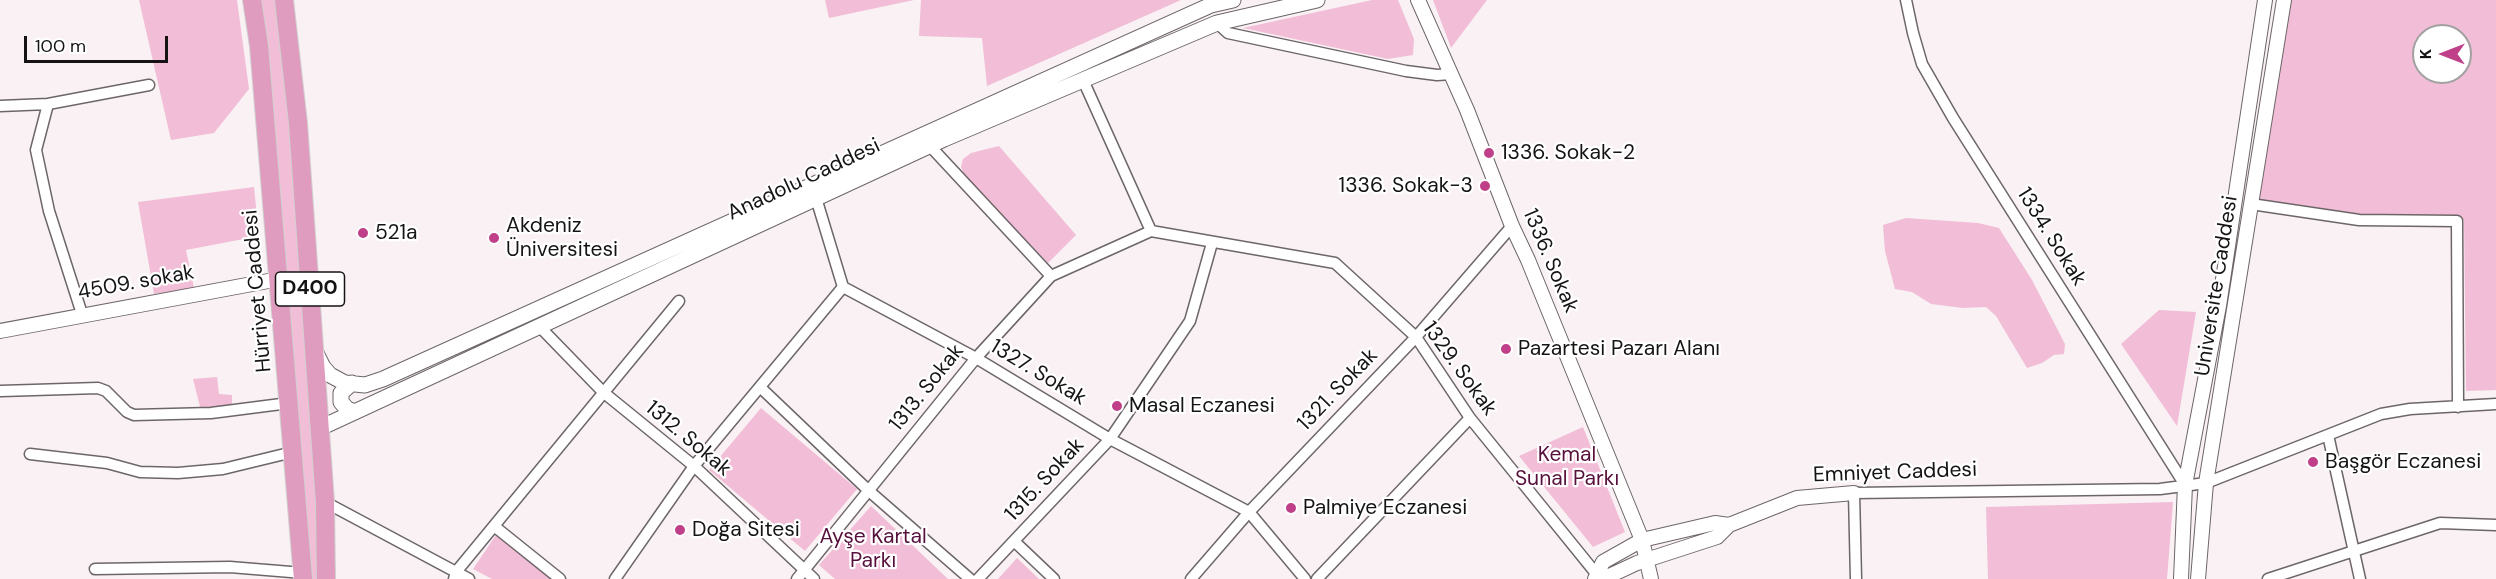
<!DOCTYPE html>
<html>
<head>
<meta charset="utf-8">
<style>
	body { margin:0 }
	#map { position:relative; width:2496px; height:579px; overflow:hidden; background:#f9f1f4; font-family:"DM Sans",sans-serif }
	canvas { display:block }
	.north { position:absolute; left:2412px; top:24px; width:60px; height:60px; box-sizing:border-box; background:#fff; border:2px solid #a1a1a1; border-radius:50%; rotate:270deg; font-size:16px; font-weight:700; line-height:24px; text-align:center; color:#151314 }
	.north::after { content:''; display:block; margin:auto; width:21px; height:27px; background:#c03f89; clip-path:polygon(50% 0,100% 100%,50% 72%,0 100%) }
	.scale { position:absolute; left:24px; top:36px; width:144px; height:27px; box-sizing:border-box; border:3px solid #151314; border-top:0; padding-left:8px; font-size:18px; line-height:21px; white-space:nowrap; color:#151314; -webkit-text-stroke:4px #fff; paint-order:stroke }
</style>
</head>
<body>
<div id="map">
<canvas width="2496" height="579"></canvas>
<div class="north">K</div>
<div class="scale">100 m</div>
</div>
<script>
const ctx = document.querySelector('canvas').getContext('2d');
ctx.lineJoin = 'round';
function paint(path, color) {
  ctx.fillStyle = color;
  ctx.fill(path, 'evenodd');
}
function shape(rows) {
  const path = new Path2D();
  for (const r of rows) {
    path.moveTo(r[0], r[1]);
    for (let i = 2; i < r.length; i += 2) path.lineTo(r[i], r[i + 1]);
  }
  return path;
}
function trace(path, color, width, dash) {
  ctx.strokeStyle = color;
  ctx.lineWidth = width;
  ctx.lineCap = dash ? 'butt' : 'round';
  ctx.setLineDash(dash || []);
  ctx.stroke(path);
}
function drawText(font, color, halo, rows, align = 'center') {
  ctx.font = font + ' "DM Sans",sans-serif';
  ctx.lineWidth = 4.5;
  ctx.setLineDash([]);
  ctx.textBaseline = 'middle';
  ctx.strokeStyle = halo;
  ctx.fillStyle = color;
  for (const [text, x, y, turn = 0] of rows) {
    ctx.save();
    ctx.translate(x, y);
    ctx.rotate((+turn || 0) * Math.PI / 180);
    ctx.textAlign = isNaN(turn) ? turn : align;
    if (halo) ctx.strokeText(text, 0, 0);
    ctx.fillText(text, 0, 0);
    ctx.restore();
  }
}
paint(shape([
	[139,0,237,0,249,89,214,133,171,140],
	[259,0,275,0,293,159,316,489,316,579,309,579],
	[825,0,914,0,829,18],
	[921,0,1181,0,987,86,982,38,919,36],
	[1372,0,1398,0,1414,39,1413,55,1388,59,1243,28],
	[1433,0,1487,0,1451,48],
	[2284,0,2496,0,2496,390,2466,391,2464,220,2359,220,2251,204],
	[2424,36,2460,36,2460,72,2424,72],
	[999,146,1076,235,1048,263,964,175,961,167,963,159,971,153],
	[254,187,259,236,186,250,194,288,154,294,138,202],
	[1906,218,1978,223,1999,228,2032,280,2065,344,2064,354,2054,355,2042,363,2027,368,1996,316,1986,307,1963,308,1931,304,1912,292,1895,289,1885,251,1883,225],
	[2159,310,2196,312,2177,426,2121,344],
	[217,377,219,394,232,395,232,408,201,411,193,379],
	[761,408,857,489,805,551,709,470],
	[1583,427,1625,532,1593,547,1519,456],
	[2173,502,2167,579,1988,579,1986,507],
	[871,506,948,579,835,579,819,565],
	[496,535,555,579,492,579,473,569],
	[1017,558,1039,579,998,579]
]), '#f2bdd6');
const minor = shape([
	[1906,0,1913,33,1922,64,1953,118,2185,485],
	[1217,23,1228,33,1406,71,1437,75,1451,74],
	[1083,80,1151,231],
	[48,104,36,150,49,211,82,314],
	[0,106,48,104,149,85],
	[930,146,1051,276],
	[816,198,843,287,976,358,1110,439,1249,512,1305,579],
	[2251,204,2359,220,2457,221,2458,407],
	[539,326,603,392,694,466,814,579],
	[761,388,869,491,970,579],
	[1,391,98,388,106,391,127,412,134,415,211,413,289,403],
	[2328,435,2360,579],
	[30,454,107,463,140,472,178,473,223,469,293,452],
	[325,502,469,579],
	[494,526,560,579],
	[1014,541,1054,579],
	[95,569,230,567,303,573],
	[454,579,456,572,679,301],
	[615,579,694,466,843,287],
	[797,579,976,358,1051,276,1151,231,1335,263,1416,337,1470,418,1598,576],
	[978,579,1110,439,1190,321,1212,243],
	[1191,579,1249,512,1416,337,1512,226],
	[1317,579,1470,418],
	[1856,579,1854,493,2160,489,2206,483,2381,414,2410,409,2496,404],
	[2268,579,2440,523,2496,525]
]);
const tertiary = shape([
	[1418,0,1467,110,1512,226,1528,260,1642,540,1651,579],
	[0,331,279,279],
	[1598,576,1609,576,1637,563,1717,537,1729,525],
	[1595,579,1603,562,1642,540,1715,523,1729,525,1797,498,1854,493],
	[2181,579,2185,485,2219,306,2265,0],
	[2198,579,2206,483,2284,0]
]);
const secondary = shape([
	[316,353,323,367,330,375,345,383,365,385,383,379,1211,5,1233,0],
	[352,383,341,393,341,402,347,409,355,412],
	[320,428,944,139,1217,23,1317,0]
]);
const trunk = shape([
	[252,0,259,46,303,579],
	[284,0,298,123,325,502,326,579]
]);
trace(minor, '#6d6669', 13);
trace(tertiary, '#6d6669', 16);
trace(secondary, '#6d6669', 17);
trace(trunk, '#d0d0d0', 20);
trace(minor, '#fff', 10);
trace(tertiary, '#fff', 14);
trace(secondary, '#fff', 15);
trace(trunk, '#e09cbe', 18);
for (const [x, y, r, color] of [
	[1489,153,6,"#c03f89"],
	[1485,186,6,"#c03f89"],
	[363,233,6,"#c03f89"],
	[494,238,6,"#c03f89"],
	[1506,349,6,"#c03f89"],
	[1117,406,6,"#c03f89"],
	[2313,462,6,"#c03f89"],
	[1291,508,6,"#c03f89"],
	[680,530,6,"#c03f89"]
]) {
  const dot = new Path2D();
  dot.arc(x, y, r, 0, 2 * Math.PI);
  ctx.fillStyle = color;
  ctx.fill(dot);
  trace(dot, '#fff', 2);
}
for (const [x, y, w] of [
	[310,289,69]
]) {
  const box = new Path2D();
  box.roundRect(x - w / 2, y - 17, w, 34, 4.5);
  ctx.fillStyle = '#fff';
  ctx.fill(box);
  trace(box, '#151314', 1.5);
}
drawText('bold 20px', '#151314', null, [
	["D400",310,289]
]);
drawText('21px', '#151314', '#fff', [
	["1336. Sokak-2",1501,153],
	["1336. Sokak-3",1473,186,"right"],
	["Akdeniz",506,226],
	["Üniversitesi",506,250],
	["521a",375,233],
	["Pazartesi Pazarı Alanı",1518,349],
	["Masal Eczanesi",1129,406],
	["Başgör Eczanesi",2325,462],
	["Palmiye Eczanesi",1303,508],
	["Doğa Sitesi",692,530]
], 'left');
drawText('21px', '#151314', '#fff', [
	["Anadolu Caddesi",804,180,-25],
	["1334. Sokak",2051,237,58],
	["1336. Sokak",1550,261,67],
	["4509. sokak",136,283,-10],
	["Universite Caddesi",2217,286,-81],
	["Hürriyet Caddesi",258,291,-95],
	["1329. Sokak",1459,369,54],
	["1327. Sokak",1038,373,31],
	["1313. Sokak",927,388,-51],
	["1321. Sokak",1338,390,-46],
	["1312. Sokak",688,439,40],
	["Emniyet Caddesi",1895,473,-2],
	["1315. Sokak",1045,480,-47]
]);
drawText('21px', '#57103b', '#fff', [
	["Kemal",1567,455],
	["Sunal Parkı",1567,479],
	["Ayşe Kartal",873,537],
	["Parkı",873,561]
]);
</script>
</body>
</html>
